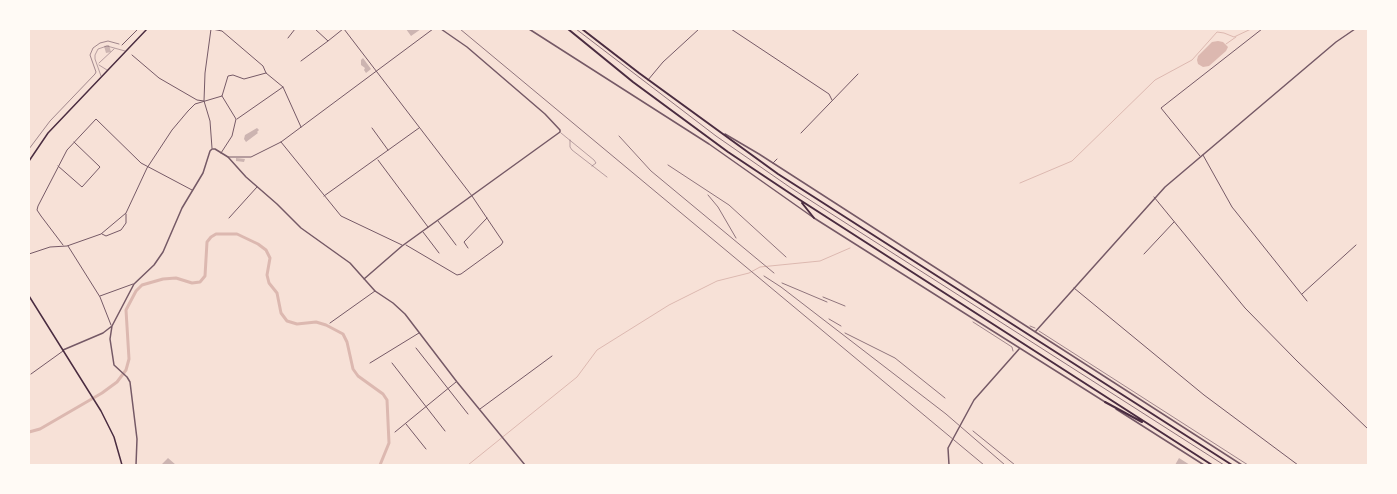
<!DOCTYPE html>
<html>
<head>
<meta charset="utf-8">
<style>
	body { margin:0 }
	#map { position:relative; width:1397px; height:494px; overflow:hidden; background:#f7e1d7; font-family:Manrope,sans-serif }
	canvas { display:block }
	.frame { position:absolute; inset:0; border:30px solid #fffaf5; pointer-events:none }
</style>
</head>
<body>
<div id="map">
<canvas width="1397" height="494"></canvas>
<div class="frame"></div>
</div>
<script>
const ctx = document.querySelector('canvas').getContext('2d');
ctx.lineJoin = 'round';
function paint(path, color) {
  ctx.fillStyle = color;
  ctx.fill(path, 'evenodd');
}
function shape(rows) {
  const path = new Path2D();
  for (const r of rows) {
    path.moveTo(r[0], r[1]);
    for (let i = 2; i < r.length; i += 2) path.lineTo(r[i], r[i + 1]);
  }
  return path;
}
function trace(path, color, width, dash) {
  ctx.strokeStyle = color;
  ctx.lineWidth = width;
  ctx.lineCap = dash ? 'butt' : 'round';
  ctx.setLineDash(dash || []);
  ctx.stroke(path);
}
paint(shape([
	[1218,41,1223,42,1228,47,1226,51,1209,66,1203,67,1198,64,1197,60,1198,56,1212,42]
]), '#dcb8b0');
trace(shape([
	[1226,44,1236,37],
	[1020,183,1072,161,1155,80,1192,60,1217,32,1224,33,1234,37,1251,29],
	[468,465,577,377,597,350,669,305,717,281,749,273,760,267,820,261,850,248]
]), '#dcb8b0', 1);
trace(shape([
	[29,432,40,429,102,393,117,382,126,370,129,359,126,310,136,291,142,285,163,279,176,278,192,283,200,282,205,276,207,242,211,237,216,234,237,234,258,244,266,250,270,258,267,275,269,283,277,293,281,313,287,321,297,324,316,322,326,325,343,334,347,342,353,369,358,376,383,394,387,400,389,443,380,465]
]), '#dcb8b0', 3);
paint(shape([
	[406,29,421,29,411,36],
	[109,45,111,52,106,53,104,46],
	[363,58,371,69,366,73,364,70,365,68,361,65,361,60],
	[257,128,259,130,257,132,258,133,246,142,244,139,245,135],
	[236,158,245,159,244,162,236,161],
	[168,458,176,465,164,465,162,464],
	[1179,458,1190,465,1175,465]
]), '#ccb4b1');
trace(shape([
	[29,149,50,121,95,74,96,72,90,55,93,48,100,43,108,41,119,44],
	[973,322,1012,347,1013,351],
	[1030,326,1035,328],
	[1039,331,1248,465]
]), '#4a2c40', 0.5);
trace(shape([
	[99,63,114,49],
	[99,65,107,70],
	[101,76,95,59,95,55,98,49,107,46,125,51],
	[561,133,594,160,596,163,592,166],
	[570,140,570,147,572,150,607,177]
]), '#755966', 0.5);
trace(shape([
	[211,29,205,73,204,101,210,121,212,148],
	[212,29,222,31,263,66,266,73,283,87,301,127],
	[315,29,328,41,343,29],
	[344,29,472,196,503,242,501,245,461,274,457,275,406,245],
	[731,29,829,94,832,100],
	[288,38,295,29],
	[122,45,138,29],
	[132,55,159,78,197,100,204,101],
	[301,61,328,41],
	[648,80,663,62,699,29],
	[237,119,283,87],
	[372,128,388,150],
	[801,133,858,74],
	[281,142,341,216,402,245],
	[221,153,232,136,236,119,222,96],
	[1203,155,1232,207,1307,301],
	[1200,156,1161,108,1262,29],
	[228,157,251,157,281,142,433,29],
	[378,160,428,227],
	[773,163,777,159],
	[58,166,82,187,100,167,74,142],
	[324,196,419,128],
	[1154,197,1245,308,1297,361,1368,429],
	[229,218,257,187],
	[438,221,456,245],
	[423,232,439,253],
	[102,234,106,236,121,230,126,223,126,214],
	[63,245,41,216,37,210,38,206,67,150,96,119,141,163,192,190],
	[68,246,100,297,111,325],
	[468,248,464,242,487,218],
	[29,254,50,247,67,246,101,234,126,213,147,168,172,130,188,111,195,104,222,96,228,76,233,75,244,79,266,73],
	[1144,254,1174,222],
	[1074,288,1204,395,1298,465],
	[1302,294,1356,245],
	[100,296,133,284],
	[330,323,375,291],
	[416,348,468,414],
	[370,363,419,333],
	[392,363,445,431],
	[31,374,63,351],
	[480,409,552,356],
	[406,424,426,449],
	[395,432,456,382]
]), '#755966', 1);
trace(shape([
	[529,29,709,144,814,218,1105,402],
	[725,134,759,154,1242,465],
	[364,279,402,246,560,132,560,130,545,114,467,47,441,29],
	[112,326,110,339,114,365,127,377,130,382,137,439,136,465],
	[1035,332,1165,187,1336,42,1355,29],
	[63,350,103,333,112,326,134,284,154,265,163,252,182,208,203,173,210,151,212,149,215,149,228,157,246,177,277,204,301,228,350,263,375,291,393,303,405,314,457,382,525,465],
	[1116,409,1204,465],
	[949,465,948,448,974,400,1020,348]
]), '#755966', 1.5);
trace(shape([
	[29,161,48,133,147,29],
	[29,296,101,411,114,437,122,465]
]), '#4a2c40', 1.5);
trace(shape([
	[568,29,633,82,728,152,800,200,1212,465],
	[582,29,639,73,778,174,1232,465],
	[802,203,814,218],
	[1105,402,1142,422]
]), '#4a2c40', 2);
trace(shape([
	[576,29,716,136,791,188,1224,465]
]), '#8f747c', 1);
trace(shape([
	[460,29,984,465],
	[619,136,651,171,774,273],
	[668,165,729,205,786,257],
	[708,195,718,207,736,238],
	[764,276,781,287,946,414,1005,465],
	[782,283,827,302],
	[823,297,845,306],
	[829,319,841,326],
	[845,333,895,358,945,398],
	[973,431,1015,465]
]), '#8f747c', 1);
</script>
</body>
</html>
